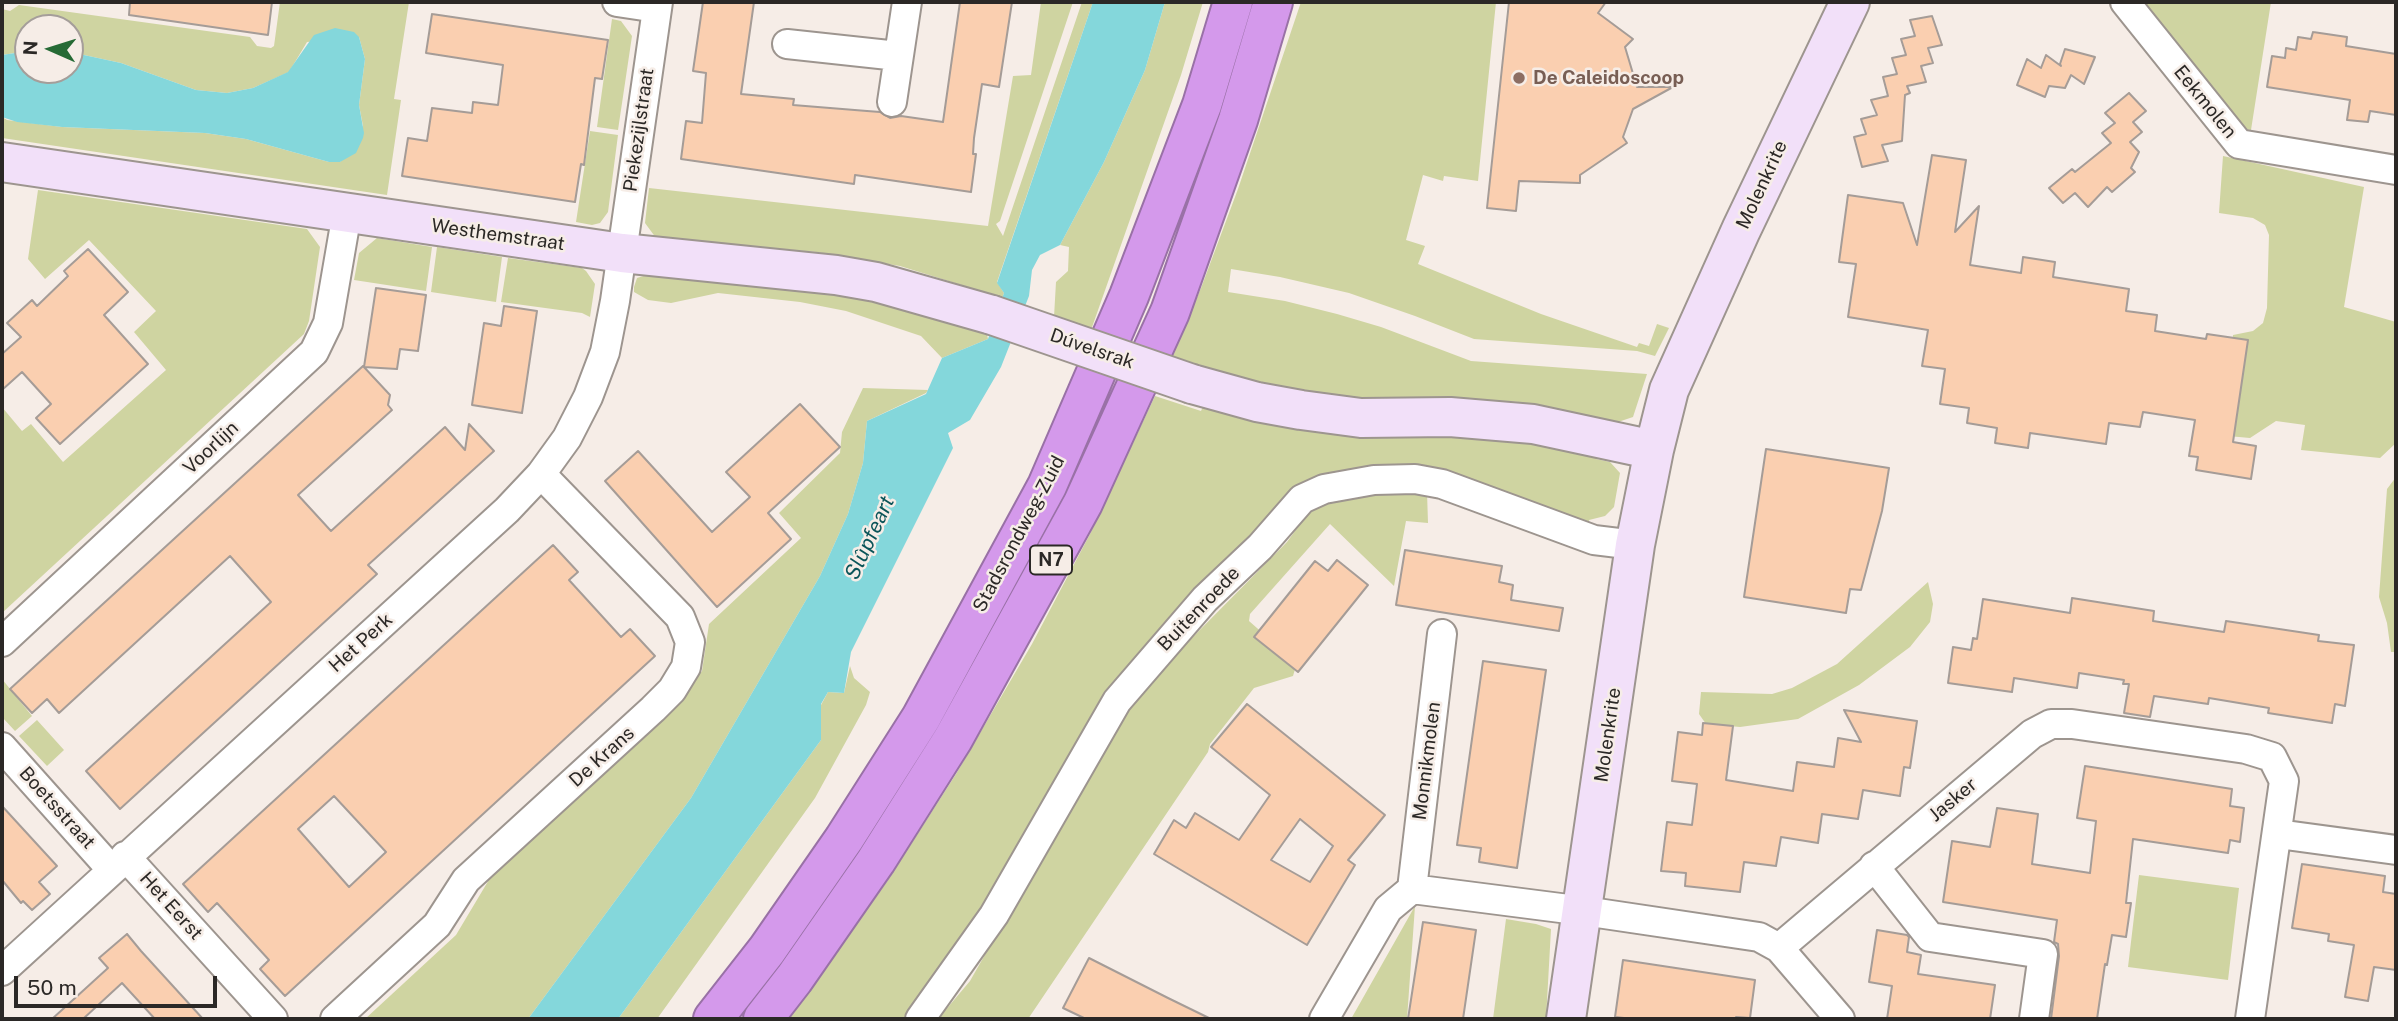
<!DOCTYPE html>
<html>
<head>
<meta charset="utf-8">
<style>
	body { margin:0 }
	#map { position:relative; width:2398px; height:1021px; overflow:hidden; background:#f6ede7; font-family:"Public Sans",sans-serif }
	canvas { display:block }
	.frame { position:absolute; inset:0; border:4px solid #2b2826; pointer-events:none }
	.north { position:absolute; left:14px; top:14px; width:70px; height:70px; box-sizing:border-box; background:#f6ede7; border:2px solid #a59e9a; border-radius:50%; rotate:273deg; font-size:19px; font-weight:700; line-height:28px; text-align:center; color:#2b2826 }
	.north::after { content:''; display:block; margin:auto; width:24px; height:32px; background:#266a35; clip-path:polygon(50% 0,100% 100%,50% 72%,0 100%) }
	.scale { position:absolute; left:14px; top:976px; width:203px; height:32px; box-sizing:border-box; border:4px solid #2b2826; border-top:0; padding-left:9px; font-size:21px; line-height:24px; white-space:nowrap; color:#2b2826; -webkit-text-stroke:5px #f6ede7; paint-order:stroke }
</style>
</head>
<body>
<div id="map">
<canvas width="2398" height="1021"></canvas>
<div class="frame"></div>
<div class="north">N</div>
<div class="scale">50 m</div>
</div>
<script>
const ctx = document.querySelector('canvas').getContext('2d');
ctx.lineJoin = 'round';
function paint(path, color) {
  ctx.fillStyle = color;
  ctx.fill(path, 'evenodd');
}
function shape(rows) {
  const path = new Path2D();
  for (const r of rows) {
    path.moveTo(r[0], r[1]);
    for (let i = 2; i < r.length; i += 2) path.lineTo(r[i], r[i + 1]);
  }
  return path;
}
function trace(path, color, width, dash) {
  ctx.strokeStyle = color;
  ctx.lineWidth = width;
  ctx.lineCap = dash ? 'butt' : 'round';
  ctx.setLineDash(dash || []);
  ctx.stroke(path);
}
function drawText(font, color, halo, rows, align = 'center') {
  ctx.font = font + ' "Public Sans",sans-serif';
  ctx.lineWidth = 5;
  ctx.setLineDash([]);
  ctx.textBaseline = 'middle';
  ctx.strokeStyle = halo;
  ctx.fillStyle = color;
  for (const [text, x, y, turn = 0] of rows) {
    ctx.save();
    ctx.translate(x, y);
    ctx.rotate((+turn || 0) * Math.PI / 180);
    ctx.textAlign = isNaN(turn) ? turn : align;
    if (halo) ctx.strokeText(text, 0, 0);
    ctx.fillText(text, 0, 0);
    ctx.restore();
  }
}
paint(shape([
	[280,2,409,2,394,99,401,100,387,195,2,138,2,117,7,120,62,127,205,133,246,139,329,162,340,162,363,126,359,105,365,59,359,37,307,42,289,72,253,88,227,93,196,90,121,63,70,52,70,28,28,28,28,51,2,55,2,9,10,11,19,5,250,37,257,46,271,48,274,46],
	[1041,2,1073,2,1000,221,996,224,1003,236,1082,2,1093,2,997,282,1004,293,1000,304,992,302,984,292,900,266,816,252,656,238,645,223,649,188,988,226,1013,76,1031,75],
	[1165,2,1203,2,1181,75,1091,330,1054,317,1056,282,1068,271,1069,247,1060,245,1104,162,1145,70],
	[1301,2,1496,2,1478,181,1444,176,1443,181,1423,175,1406,240,1425,246,1418,264,1541,314,1637,347,1639,343,1649,346,1657,324,1669,328,1655,356,1637,351,1474,339,1415,316,1349,293,1280,277,1231,269,1228,292,1285,301,1337,314,1381,327,1471,361,1647,374,1633,417,1618,422,1519,402,1456,398,1356,398,1296,391,1266,386,1172,356,1201,288,1238,189],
	[2135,2,2271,2,2251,130,2233,128],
	[612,19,621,21,632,36,618,130,597,127],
	[590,131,618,135,608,212,600,223,592,225,576,222],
	[2223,156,2364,187,2344,307,2396,322,2396,443,2380,458,2301,450,2305,425,2276,421,2250,438,2228,436,2233,335,2253,331,2263,323,2267,308,2269,235,2265,225,2253,218,2219,213],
	[38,190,307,229,320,247,309,321,304,334,2,613,2,407,22,431,31,424,63,462,166,370,134,332,156,311,89,240,45,279,28,259],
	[377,238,432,247,426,291,354,280,359,253],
	[437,247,502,257,496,302,431,292],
	[508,258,582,268,586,271,595,284,590,317,582,313,501,302],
	[650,274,852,290,985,327,988,339,942,358,921,336,846,311,800,302,718,293,671,303,648,300,634,292,634,287,637,278],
	[863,388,928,390,926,393,867,421,863,463,848,514,820,576,691,798,528,1019,365,1019,456,935,490,878,651,727,702,671,709,624,801,538,779,513,840,453,842,432],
	[1155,396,1201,411,1204,404,1473,432,1597,451,1596,459,1610,462,1620,473,1614,507,1605,516,1589,520,1590,527,1428,471,1319,485,1059,790,913,1019,787,1019,886,883,956,774,1032,644,1090,534],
	[2396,477,2396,652,2391,652,2387,623,2379,597,2387,489],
	[1427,492,1428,523,1406,521,1394,586,1330,524,1250,614,1249,621,1290,657,1296,666,1293,676,1254,688,1210,744,1208,752,1028,1019,938,1019,970,981,1117,723,1178,652,1287,542,1311,509,1323,503,1361,494],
	[1928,582,1933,604,1930,622,1910,647,1859,685,1798,719,1740,727,1706,724,1699,714,1701,692,1772,694,1792,688,1837,664],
	[850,666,854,678,870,692,866,705,815,798,657,1019,618,1019,821,740,821,705,828,692,844,693],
	[2,679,32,716,15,731,2,717],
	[37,720,64,750,47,766,19,736],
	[2139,875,2239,888,2228,980,2128,967],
	[1415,906,1407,1019,1351,1019],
	[1506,919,1536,924,1551,929,1546,1019,1493,1019]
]), '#cfd4a1');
paint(shape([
	[1093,2,1165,2,1145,70,1104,162,1060,245,1040,255,1032,270,1029,296,1001,367,970,420,948,433,953,448,851,652,844,693,828,692,821,704,821,740,618,1019,528,1019,691,798,820,576,848,514,863,463,867,421,926,394,942,358,988,339,1004,293,997,283],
	[335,28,354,32,359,37,365,59,359,105,364,133,363,138,356,153,340,162,329,162,246,139,205,133,62,127,17,122,2,117,2,55,28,51,28,70,70,70,70,52,121,63,196,90,227,93,253,88,288,72,314,35]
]), '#84d7db');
const building = shape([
	[130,2,272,2,268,35,129,15,130,2],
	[703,2,754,2,741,94,794,99,793,105,867,111,880,112,890,118,901,116,943,122,960,2,1012,2,999,87,982,84,974,138,973,154,976,154,971,192,855,175,854,184,681,159,686,121,702,123,706,73,693,71,703,2],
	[1509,2,1606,2,1598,13,1633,39,1625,47,1637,87,1673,87,1633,109,1623,137,1627,143,1580,175,1580,183,1519,181,1516,211,1487,208,1509,2],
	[432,14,608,40,602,79,595,78,584,165,581,164,575,202,402,176,408,138,427,141,432,108,472,113,473,102,498,105,503,65,426,53,432,14],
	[1932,16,1942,45,1928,48,1933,63,1921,66,1926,82,1907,86,1910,93,1905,95,1902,141,1882,145,1888,161,1862,167,1854,137,1866,134,1861,119,1877,115,1871,100,1888,96,1883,77,1897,74,1892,58,1906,55,1901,39,1915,36,1910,20,1932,16],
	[2313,32,2347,37,2346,46,2396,54,2396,115,2370,111,2368,122,2347,120,2350,100,2267,87,2272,56,2285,58,2286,48,2296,50,2298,37,2311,39,2313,32],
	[2065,49,2095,57,2084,84,2071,75,2065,88,2049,86,2045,97,2017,85,2027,59,2041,68,2046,55,2061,66,2060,64,2065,49],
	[2129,93,2146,111,2133,122,2142,132,2130,142,2139,152,2131,168,2135,172,2112,192,2107,187,2088,207,2075,193,2063,203,2049,188,2072,169,2075,172,2111,143,2102,133,2115,123,2105,113,2129,93],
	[1932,155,1966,160,1955,232,1979,206,1970,265,2021,273,2023,257,2055,262,2053,277,2129,289,2126,311,2157,315,2155,331,2206,339,2207,334,2248,340,2233,442,2256,446,2251,479,2196,470,2198,457,2189,456,2195,420,2143,412,2140,427,2109,423,2106,444,2030,433,2028,448,1995,443,1997,428,1967,423,1969,408,1940,404,1945,369,1922,366,1928,330,1848,317,1856,264,1839,262,1848,195,1903,203,1917,245,1932,155],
	[88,249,128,292,104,315,148,364,60,444,36,418,51,404,22,372,2,390,2,354,21,337,7,323,32,300,37,306,68,276,64,271,88,249],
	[376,288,426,295,418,351,400,349,397,369,364,367,376,288],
	[504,306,537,311,522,413,472,405,484,323,501,326,504,306],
	[363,366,390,395,388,405,392,410,298,495,331,531,445,427,465,450,469,424,494,451,368,565,377,574,120,809,86,771,271,602,230,556,59,713,47,699,32,713,10,689,363,366],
	[800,404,840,447,768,513,791,539,717,607,605,481,638,451,712,532,750,497,726,472,800,404],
	[1766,449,1889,468,1882,511,1861,590,1850,589,1846,613,1744,597,1766,449],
	[553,545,578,572,569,580,621,637,630,629,655,656,285,996,260,969,269,960,217,903,208,912,183,884,553,545],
	[334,796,386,852,349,887,298,829,334,796],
	[1405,550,1502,566,1499,582,1513,585,1511,600,1563,608,1559,631,1396,605,1405,550],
	[1337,560,1368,585,1298,672,1254,637,1315,561,1328,571,1337,560],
	[2072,598,2154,611,2153,621,2224,632,2226,621,2319,635,2318,641,2354,645,2345,706,2335,704,2332,723,2268,713,2269,708,2209,698,2208,704,2154,696,2150,717,2124,713,2129,684,2123,684,2124,680,2079,673,2077,688,2014,678,2012,692,1948,683,1953,647,1971,650,1973,638,1977,639,1983,599,2070,613,2072,598],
	[1483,661,1546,670,1517,868,1479,862,1481,848,1457,845,1483,661],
	[1247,704,1385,815,1348,860,1355,865,1307,945,1154,854,1174,820,1186,828,1195,813,1239,840,1270,795,1211,747,1247,704],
	[1300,819,1333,846,1310,882,1271,860,1300,819],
	[1844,710,1917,721,1910,768,1904,767,1900,796,1863,790,1858,819,1822,814,1818,843,1781,837,1776,866,1744,862,1740,892,1685,886,1686,873,1661,871,1667,822,1692,825,1697,784,1672,781,1678,732,1702,735,1703,723,1733,726,1726,780,1793,791,1797,762,1834,767,1838,738,1861,742,1844,710],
	[2085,766,2232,789,2230,806,2244,808,2240,842,2230,840,2228,853,2133,839,2126,903,2131,903,2126,937,2112,935,2107,965,2105,964,2097,1019,2051,1019,2059,956,2058,944,2054,942,2057,920,1943,902,1952,841,1990,847,1997,808,2038,814,2032,864,2090,873,2096,821,2077,818,2085,766],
	[2,806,57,866,39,882,50,894,32,910,23,901,21,903,2,880,2,806],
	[2302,864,2385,876,2383,892,2396,894,2396,970,2374,967,2368,1001,2345,997,2354,945,2328,941,2329,934,2292,928,2302,864],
	[1423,922,1476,930,1463,1019,1408,1019,1423,922],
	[1877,930,1907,935,1909,937,1907,952,1921,955,1918,974,1995,985,1990,1019,1887,1019,1892,986,1869,982,1877,930],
	[127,934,141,951,203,1019,155,1019,122,983,83,1019,52,1019,108,968,99,958,127,934],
	[1089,958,1168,998,1211,1019,1086,1019,1063,1008,1089,958],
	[1623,960,1755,980,1750,1018,1736,1017,1736,1019,1633,1019,1615,1017,1623,960]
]);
paint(building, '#facfb0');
trace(building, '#a59c97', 2);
const street = shape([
	[617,2,657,8],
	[2125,2,2239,144,2396,170],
	[787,44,898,56],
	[892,102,907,2],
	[2,642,314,352,328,323,347,213],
	[2,747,111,869],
	[2278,834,2396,850],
	[125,856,273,1019],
	[1874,866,1930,937,2043,954,2034,1019],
	[1412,889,1584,911,1759,937,1779,948,2032,734,2051,724,2072,724,2246,749,2272,757,2284,781,2250,1019],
	[1779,948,1840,1019],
	[2,971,507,510,541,474,567,438,588,397,605,352,615,301,658,2],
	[335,1019,437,925,466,880,653,709,672,690,686,667,690,642,680,617,541,474],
	[920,1019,994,915,1117,701,1205,599,1260,547,1302,499,1324,489,1374,480,1415,479,1442,484,1594,540,1635,545],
	[1324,1019,1388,909,1412,889,1442,634]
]);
const secondary = shape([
	[2,162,622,253,836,275,876,282,992,315],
	[1192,384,1257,402,1301,410,1361,418,1450,417,1533,424,1654,450],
	[1566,1019,1635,545,1654,450,1669,390,1741,230,1850,2]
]);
const highway = shape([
	[713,1019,767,950,844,839,921,718,1047,486,1129,296,1202,105,1233,2],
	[763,1019,794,979,876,861,953,739,1083,503,1170,312,1238,120,1273,2]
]);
trace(street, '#9d958f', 32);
trace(secondary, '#9d958f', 42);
trace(highway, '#9971a6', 42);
trace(street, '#fff', 28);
trace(secondary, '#f2e0f9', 38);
trace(highway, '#d499eb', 38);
const secondaryBridge = shape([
	[992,315,1192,384]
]);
trace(secondaryBridge, '#9d958f', 42, []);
trace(secondaryBridge, '#f2e0f9', 38);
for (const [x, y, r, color] of [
	[1519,78,7,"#8d6e63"]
]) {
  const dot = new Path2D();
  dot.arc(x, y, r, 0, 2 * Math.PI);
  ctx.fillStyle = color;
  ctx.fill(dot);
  trace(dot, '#f6ede7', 2.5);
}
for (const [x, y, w] of [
	[1051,560,42]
]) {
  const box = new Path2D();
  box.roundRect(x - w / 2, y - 14.5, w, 29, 5);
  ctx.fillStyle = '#f6ede7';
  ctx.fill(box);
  trace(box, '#2b2826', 2);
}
drawText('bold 18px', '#2b2826', null, [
	["N7",1051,560]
]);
drawText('bold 19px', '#785e54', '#f6ede7', [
	["De Caleidoscoop",1533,78]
], 'left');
drawText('19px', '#2b2826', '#f6ede7', [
	["Eekmolen",2205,102,51],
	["Piekezijlstraat",639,130,-82],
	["Molenkrite",1762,185,-65],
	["Westhemstraat",498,235,8],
	["Dúvelsrak",1092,349,19],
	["Voorlijn",211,448,-43],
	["Stadsrondweg-Zuid",1019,534,-62],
	["Buitenroede",1199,609,-46],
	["Het Perk",361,643,-42],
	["Molenkrite",1608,735,-82],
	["De Krans",602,757,-42],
	["Monnikmolen",1427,761,-83],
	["Jasker",1953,800,-40],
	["Boetsstraat",57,808,48],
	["Het Eerst",171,906,48]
]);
drawText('italic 21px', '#0b5559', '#f6ede7', [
	["Slûpfeart",870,538,-65]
]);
</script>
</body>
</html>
